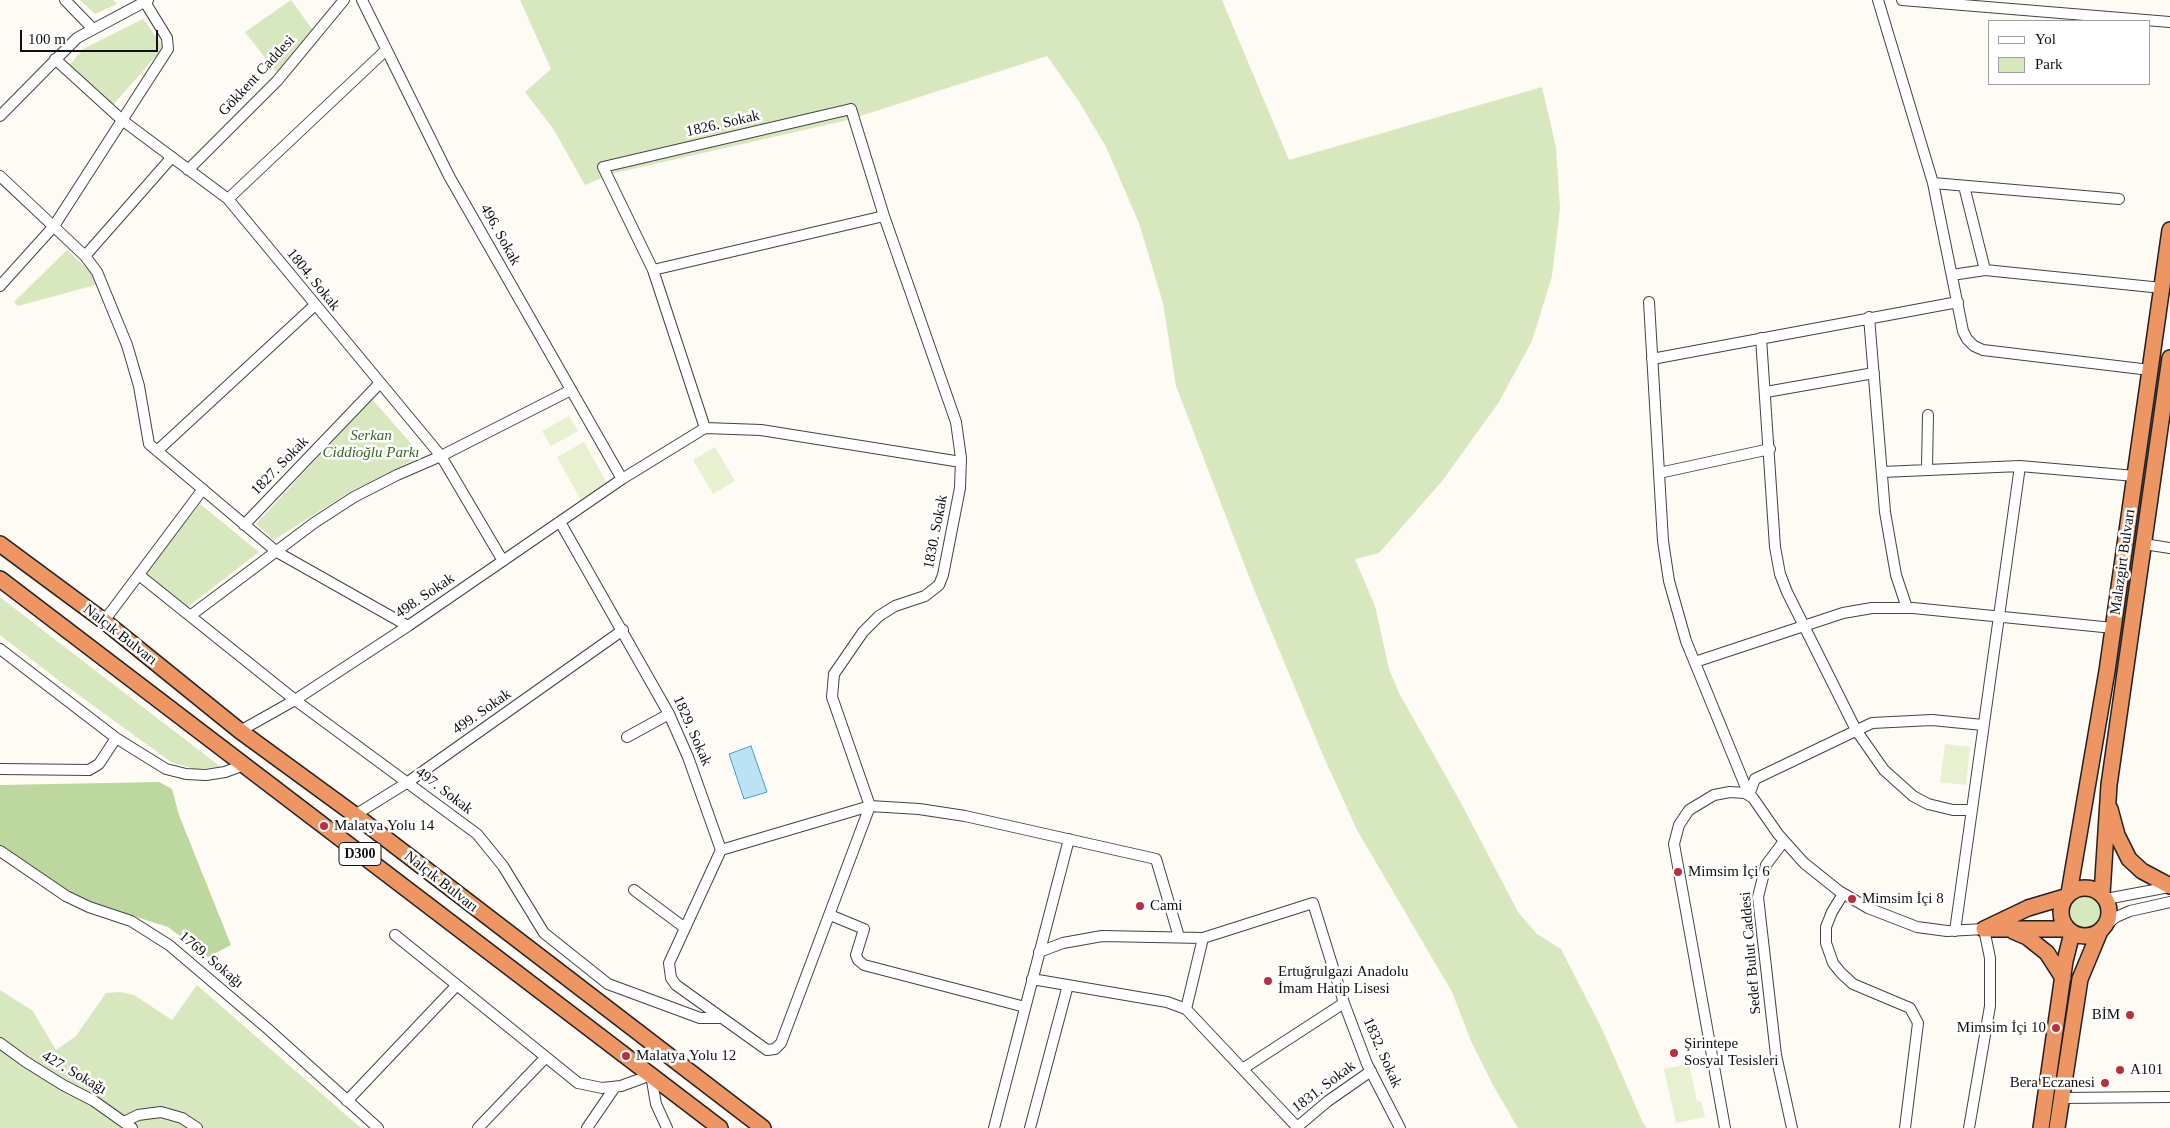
<!DOCTYPE html>
<html>
<head>
<meta charset="utf-8">
<style>
	body { margin:0 }
	#map { position:relative; width:2170px; height:1128px; overflow:hidden; background:#fefbf4; font-family:Georgia,serif }
	canvas { display:block }
	.legend { position:absolute; left:1988px; top:20px; width:162px; height:65px; box-sizing:border-box; background:#fff; border:1px solid #9f9f9f; margin:0; padding:6px 9px; list-style:none; font-size:15px; color:#101010 }
	.legend li { display:flex; align-items:center; gap:10px; height:25px }
	.legend b { width:25px; border:1px solid #9f9f9f }
	.scale { position:absolute; left:20px; top:30px; width:138px; height:22px; box-sizing:border-box; border:2px solid #101010; border-top:0; padding-left:6px; font-size:15px; line-height:18px; white-space:nowrap; color:#101010; -webkit-text-stroke:4px #fff; paint-order:stroke }
</style>
</head>
<body>
<div id="map">
<canvas width="2170" height="1128"></canvas>
<ul class="legend">
<li><b style="height:6px;background:#fff"></b>Yol</li>
<li><b style="height:14px;background:#d7e8be"></b>Park</li>
</ul>
<div class="scale">100 m</div>
</div>
<script>
const ctx = document.querySelector('canvas').getContext('2d');
ctx.lineJoin = 'round';
function paint(path, color) {
  ctx.fillStyle = color;
  ctx.fill(path, 'evenodd');
}
function shape(rows) {
  const path = new Path2D();
  for (const r of rows) {
    if (r.length === 3) {
      path.moveTo(r[0] + r[2], r[1]);
      path.arc(r[0], r[1], r[2], 0, 2 * Math.PI);
      continue;
    }
    path.moveTo(r[0], r[1]);
    for (let i = 2; i < r.length; i += 2) path.lineTo(r[i], r[i + 1]);
  }
  return path;
}
function trace(path, color, width, dash) {
  ctx.strokeStyle = color;
  ctx.lineWidth = width;
  ctx.lineCap = dash ? 'butt' : 'round';
  ctx.setLineDash(dash || []);
  ctx.stroke(path);
}
function drawText(font, color, halo, rows, align = 'center') {
  ctx.font = font + ' Georgia,serif';
  ctx.lineWidth = 5;
  ctx.setLineDash([]);
  ctx.textBaseline = 'middle';
  ctx.strokeStyle = halo;
  ctx.fillStyle = color;
  for (const [text, x, y, turn = 0] of rows) {
    ctx.save();
    ctx.translate(x, y);
    ctx.rotate((+turn || 0) * Math.PI / 180);
    ctx.textAlign = isNaN(turn) ? turn : align;
    if (halo) ctx.strokeText(text, 0, 0);
    ctx.fillText(text, 0, 0);
    ctx.restore();
  }
}
paint(shape([
	[80,0,113,0,117,4,95,14],
	[291,0,320,40,284,82,245,32],
	[520,0,1222,0,1289,160,1542,87,1556,147,1560,208,1552,276,1532,341,1499,402,1443,480,1379,553,1355,559,1375,606,1389,669,1399,693,1461,803,1518,912,1537,934,1561,949,1603,1031,1643,1123,1647,1128,1518,1128,1494,1087,1471,1041,1452,992,1357,830,1322,753,1253,587,1176,386,1163,303,1139,223,1106,147,1078,100,1047,56,848,120,615,173,585,185,554,130,525,92,551,69],
	[143,19,164,47,112,106,69,66,83,49],
	[67,250,103,283,18,306,14,302],
	[372,399,422,456,348,493,274,540,256,524],
	[200,504,259,552,185,609,145,574],
	[0,597,66,648,221,767,194,769,171,762,62,683,0,635],
	[2084,911,17],
	[197,985,361,1128,0,1128,0,990,33,1011,56,1050,76,1036,106,993,121,992,134,995,172,1020]
]), '#d7e8be');
paint(shape([
	[159,782,172,789,179,815,231,945,208,957,168,927,80,899,0,846,0,785]
]), '#bdd89e');
paint(shape([
	[569,416,578,431,551,446,542,431],
	[584,442,608,485,581,500,557,457],
	[715,447,735,481,713,494,693,460],
	[1945,744,1970,747,1966,785,1940,782],
	[1689,1064,1697,1102,1701,1101,1705,1117,1676,1123,1664,1069]
]), '#e7f0cf');
const water = shape([
	[751,746,767,792,744,799,729,754,751,746]
]);
paint(water, '#bbe3f3');
trace(water, '#459ec7', 1);
const minor = shape([
	[65,0,93,29],
	[362,0,449,176,622,479],
	[1878,0,1933,183,1963,331,1967,339,1974,346,1983,350,2150,370],
	[1902,0,2170,22],
	[55,59,122,120,228,199,441,456,503,561],
	[851,109,884,216,653,270,603,167,851,109],
	[0,116,77,38,148,0],
	[188,170,277,81,344,0],
	[0,176,85,256,172,157],
	[1933,183,2119,199],
	[1964,186,1985,270],
	[228,199,385,51],
	[85,256,97,272,127,345,139,386,149,444,277,552,408,626],
	[653,270,705,428],
	[1952,275,1985,270,2162,288],
	[0,286,54,226,168,49,167,38,145,2],
	[1649,302,1663,541,1669,581,1686,641,1749,795],
	[1869,317,1885,512,1896,575,1907,608],
	[1761,338,1775,547,1780,574,1787,592,1856,730,1884,770,1913,796,1928,804,1953,810,1972,810],
	[1652,359,1958,302],
	[1766,392,1874,373],
	[157,451,315,305],
	[1927,468,1928,415],
	[1882,472,2020,466,2135,476],
	[1659,473,1770,449],
	[560,522,669,714,688,757,721,850,669,963,671,978,676,985,767,1050,775,1049,781,1043,870,806,832,697,834,674,863,632,879,616,895,606,925,596,939,585,943,575,960,488,961,458,956,422,884,216],
	[244,525,379,384],
	[2144,544,2170,548],
	[139,575,295,700,477,834,503,866,544,933,608,984,700,1018,722,1018],
	[190,616,314,523,354,497,397,475,441,456,571,390],
	[104,621,203,489],
	[0,649,116,738,166,769,186,774,206,775,225,772,244,765],
	[1695,662,1843,613,1872,608,1913,608,2113,628],
	[240,731,295,700,408,626,622,479,705,428,761,430,961,462],
	[627,737,669,714],
	[0,769,89,770,99,764,116,738],
	[1749,795,1755,779,1872,723,1932,720,1983,725],
	[355,815,408,782,623,630],
	[1784,841,1766,865,1758,897,1776,1055,1792,1128],
	[721,850,870,806,919,809,965,816,1156,859,1179,937],
	[0,851,66,896,89,907,131,921,169,945,268,1029,378,1128],
	[634,890,685,928],
	[1843,894,1832,912,1826,927,1826,943,1833,963,1841,973,1853,984,1910,1008,1918,1023,1905,1128],
	[2106,899,2170,887],
	[830,915,864,929,856,955,858,960,864,965,1025,1007],
	[2104,927,2116,917,2130,911,2170,902],
	[1955,931,2020,466],
	[395,935,578,1083,602,1088,621,1086,651,1075,656,1104,667,1128],
	[1039,952,1063,943,1102,936,1203,938,1313,903,1344,1003,1367,1064,1400,1128],
	[1032,979,1167,1002,1186,1009,1297,1127],
	[1186,1009,1203,938],
	[0,1043,26,1062,63,1085,94,1101,132,1128],
	[1244,1068,1344,1003],
	[2062,1098,2170,1097],
	[347,1101,457,985],
	[124,1122,138,1115,161,1112,182,1118,197,1128],
	[478,1128,546,1057],
	[587,1128,615,1087],
	[994,1128,1069,839],
	[1030,1128,1068,985],
	[1296,1128,1328,1101,1371,1071],
	[1725,1128,1674,844,1679,825,1689,810,1714,795,1730,792,1745,793,1753,798,1778,834,1804,863,1839,891,1868,908,1917,927,1947,931,1984,929,1990,958,1990,1006,1969,1128]
]);
const highway = shape([
	[0,544,104,621,240,731,355,815,763,1128],
	[0,579,720,1128],
	[2110,809,2117,835,2129,859,2142,871,2170,886],
	[2085,912,24],
	[2069,893,2107,671,2170,230],
	[2102,894,2109,785,2170,358],
	[1984,929,2028,908,2065,897],
	[1988,929,2068,929],
	[2013,931,2027,937,2047,953,2063,978],
	[2041,1128,2065,961,2072,933],
	[2057,1128,2080,979,2100,931]
]);
trace(minor, '#434343', 12);
trace(highway, '#212121', 18);
trace(minor, '#fff', 10);
trace(highway, '#ed9663', 15);
for (const [x, y, r, color] of [
	[324,826,5,"#ba2e41"],
	[1678,872,5,"#ba2e41"],
	[1852,899,5,"#ba2e41"],
	[1140,906,5,"#ba2e41"],
	[1268,981,5,"#ba2e41"],
	[2130,1015,5,"#ba2e41"],
	[2056,1028,5,"#ba2e41"],
	[1674,1053,5,"#ba2e41"],
	[626,1056,5,"#ba2e41"],
	[2120,1070,5,"#ba2e41"],
	[2105,1083,5,"#ba2e41"]
]) {
  const dot = new Path2D();
  dot.arc(x, y, r, 0, 2 * Math.PI);
  ctx.fillStyle = color;
  ctx.fill(dot);
  trace(dot, '#fff', 2);
}
for (const [x, y, w] of [
	[360,854,42]
]) {
  const box = new Path2D();
  box.roundRect(x - w / 2, y - 11.5, w, 23, 4);
  ctx.fillStyle = '#fff';
  ctx.fill(box);
  trace(box, '#101010', 1);
}
drawText('bold 14px', '#101010', null, [
	["D300",360,854]
]);
drawText('15px', '#101010', '#fff', [
	["Gökkent Caddesi",257,76,-47],
	["1826. Sokak",723,124,-13],
	["496. Sokak",500,235,61],
	["1804. Sokak",313,280,51],
	["1827. Sokak",280,466,-46],
	["1830. Sokak",936,532,-79],
	["Malazgirt Bulvarı",2123,562,-82],
	["498. Sokak",425,596,-34],
	["Nalçık Bulvarı",120,635,38],
	["499. Sokak",482,712,-35],
	["1829. Sokak",692,731,66],
	["497. Sokak",444,791,37],
	["Nalçık Bulvarı",441,882,38],
	["Sedef Bulut Caddesi",1751,953,-95],
	["1769. Sokağı",211,960,40],
	["1832. Sokak",1382,1053,66],
	["427. Sokağı",74,1073,30],
	["1831. Sokak",1324,1087,-37]
]);
drawText('italic 15px', '#366623', '#fff', [
	["Serkan",371,436],
	["Ciddioğlu Parkı",371,453]
]);
drawText('15px', '#101010', '#fff', [
	["Malatya Yolu 14",334,826],
	["Mimsim İçi 6",1688,872],
	["Mimsim İçi 8",1862,899],
	["Cami",1150,906],
	["Ertuğrulgazi Anadolu",1278,972],
	["İmam Hatip Lisesi",1278,989],
	["BİM",2120,1015,"right"],
	["Mimsim İçi 10",2046,1028,"right"],
	["Şirintepe",1684,1044],
	["Sosyal Tesisleri",1684,1061],
	["Malatya Yolu 12",636,1056],
	["A101",2130,1070],
	["Bera Eczanesi",2095,1083,"right"]
], 'left');
</script>
</body>
</html>
